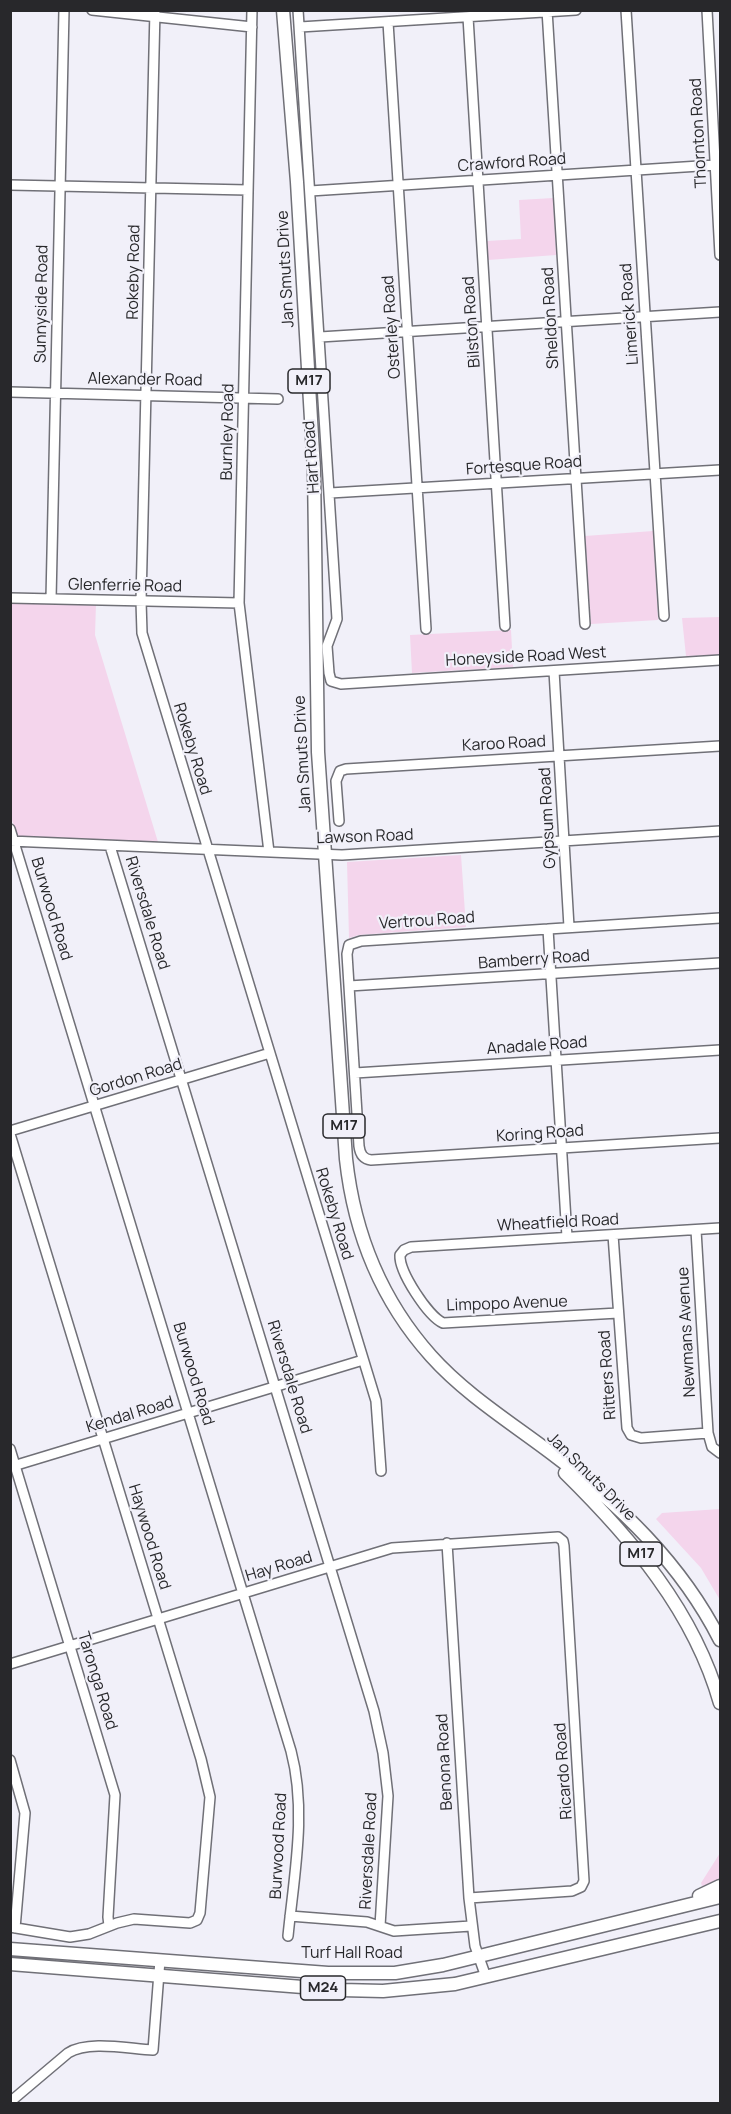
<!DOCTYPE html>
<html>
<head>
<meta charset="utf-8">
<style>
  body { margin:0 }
  #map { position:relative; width:731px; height:2114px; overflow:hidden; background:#f1f0f9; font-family:Manrope,sans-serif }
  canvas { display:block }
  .frame { position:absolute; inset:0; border:12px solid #28282b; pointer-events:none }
</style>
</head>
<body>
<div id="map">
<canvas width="731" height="2114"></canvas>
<div class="frame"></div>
</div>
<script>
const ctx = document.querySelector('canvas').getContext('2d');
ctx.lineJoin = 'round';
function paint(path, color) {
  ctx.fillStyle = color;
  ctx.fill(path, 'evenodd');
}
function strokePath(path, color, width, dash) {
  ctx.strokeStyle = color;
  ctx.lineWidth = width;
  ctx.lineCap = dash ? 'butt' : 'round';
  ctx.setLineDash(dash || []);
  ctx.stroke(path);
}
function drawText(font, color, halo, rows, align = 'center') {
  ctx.font = font + ' Manrope,sans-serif';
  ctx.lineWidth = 4.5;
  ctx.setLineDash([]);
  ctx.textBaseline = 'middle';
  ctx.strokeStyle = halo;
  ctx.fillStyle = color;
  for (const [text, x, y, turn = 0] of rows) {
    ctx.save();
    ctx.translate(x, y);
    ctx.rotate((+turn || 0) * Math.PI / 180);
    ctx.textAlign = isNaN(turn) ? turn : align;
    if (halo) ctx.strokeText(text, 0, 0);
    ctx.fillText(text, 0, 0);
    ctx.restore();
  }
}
const green = new Path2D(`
  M553,198L556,255L488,260L487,241L521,239L519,200Z
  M653,531L658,620L591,624L585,536Z
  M10,602L96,604L95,635L158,842L19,836L17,834L10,815Z
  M720,617V655L686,656L682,618Z
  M511,630L513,667L412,673L410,635Z
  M461,855L466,927L359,935L349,938L347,862Z
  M720,1509V1600L701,1568L656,1519L662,1513Z
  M720,1853L719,1881L702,1886L701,1883Z`);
const minor = new Path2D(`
  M92,10L252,27
  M155,10L141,601L142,633L376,1401L381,1471
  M252,10L239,603L269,852
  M298,10L337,619L327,646L329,673L331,681L341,684L720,660
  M547,10L585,624
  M626,10L664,616
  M707,10L720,255
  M468,17L505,626
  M388,22L426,629
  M300,27L576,10
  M10,185L248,190
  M310,191L715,165
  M320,337L720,312
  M10,392L278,399
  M330,493L720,470
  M10,598L239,603
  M51,599L64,10
  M554,671L569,927
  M339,821L336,781L340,771L346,769L720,746
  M10,829L291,1751C307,1811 294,1875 288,1936
  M10,841L342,855L720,831
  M110,846L374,1711L383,1753L388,1796L380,1926
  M720,918L361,941L349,945L347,954L359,1146C360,1154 363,1159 371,1160L720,1138
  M548,929L567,1237
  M349,986L720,963
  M355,1073L720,1050
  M10,1131L270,1053
  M10,1134L201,1759L210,1797L200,1913L197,1920L190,1923L134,1919L117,1923L89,1934L70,1937L10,1927
  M696,1230L708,1433L712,1447L720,1453
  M613,1235L627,1428L631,1435L641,1438L708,1433
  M618,1313L443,1323C428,1316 399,1272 400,1255L404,1250L411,1247L720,1228
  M10,1449L115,1795L108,1917L109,1926
  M10,1467L363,1360
  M447,1543L469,1898L475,1946L486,1977
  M10,1664L392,1548L558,1537L563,1541L564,1546L584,1881L581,1887L572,1891L469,1898
  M10,1760L25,1813L15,1928
  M290,1916L367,1922L394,1931L471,1926
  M10,2102L68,2053C89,2040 129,2049 153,2050L160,1960`);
const major = new Path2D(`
  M283,10L297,182L314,470L318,752L346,1159C354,1232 381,1300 431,1356C465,1394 510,1422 551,1453C619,1504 681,1563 720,1640
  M565,1473C631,1538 694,1611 720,1703
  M699,1896L720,1886
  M10,1949L328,1973H395L443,1965L720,1897
  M10,1964L341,1990L383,1991L455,1984L720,1921`);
const shields = [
  [309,381,42],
  [344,1126,42],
  [641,1554,42],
  [323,1988,45]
];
const shieldNames = [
  ["M17",309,381],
  ["M17",344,1126],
  ["M17",641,1554],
  ["M24",323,1988]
];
const streetNames = [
  ["Thornton Road",699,133,-93],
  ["Crawford Road",512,163,-4],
  ["Jan Smuts Drive",286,269,-93],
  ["Rokeby Road",134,272,-89],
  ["Sunnyside Road",42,304,-89],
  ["Limerick Road",630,314,-94],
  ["Sheldon Road",551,318,-93],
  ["Bilston Road",472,322,-94],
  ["Osterley Road",392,327,-94],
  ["Alexander Road",145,380,1],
  ["Burnley Road",228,432,-89],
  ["Hart Road",312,457,-94],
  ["Fortesque Road",524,466,-4],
  ["Glenferrie Road",125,586,1],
  ["Honeyside Road West",526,657,-3],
  ["Karoo Road",504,744,-3],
  ["Rokeby Road",192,749,73],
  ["Jan Smuts Drive",303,754,-93],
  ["Gypsum Road",548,818,-93],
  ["Lawson Road",365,837,-2],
  ["Burwood Road",51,909,73],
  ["Riversdale Road",147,913,73],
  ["Vertrou Road",427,921,-4],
  ["Bamberry Road",534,960,-4],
  ["Anadale Road",537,1046,-4],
  ["Gordon Road",136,1078,-17],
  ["Koring Road",540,1134,-4],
  ["Rokeby Road",334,1214,73],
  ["Wheatfield Road",558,1223,-3],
  ["Limpopo Avenue",507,1304,-2],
  ["Newmans Avenue",687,1332,-93],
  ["Burwood Road",193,1374,73],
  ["Ritters Road",608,1375,-94],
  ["Riversdale Road",289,1377,73],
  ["Kendal Road",130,1415,-17],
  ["Jan Smuts Drive",591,1477,45],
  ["Haywood Road",149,1537,73],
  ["Hay Road",279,1567,-17],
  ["Taronga Road",97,1681,73],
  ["Benona Road",445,1762,-93],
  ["Ricardo Road",564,1771,-94],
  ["Burwood Road",279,1846,-87],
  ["Riversdale Road",369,1851,-87],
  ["Turf Hall Road",352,1954]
];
paint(green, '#f4d5ec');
strokePath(minor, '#707077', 12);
strokePath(major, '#707077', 15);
strokePath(minor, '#fff', 9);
strokePath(major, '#fff', 12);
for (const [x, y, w] of shields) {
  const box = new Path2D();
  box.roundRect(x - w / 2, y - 12, w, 24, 4.5);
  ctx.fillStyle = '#f1f0f9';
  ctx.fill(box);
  strokePath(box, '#28282b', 1.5);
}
drawText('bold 15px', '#28282b', null, shieldNames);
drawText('16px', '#28282b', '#f1f0f9', streetNames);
</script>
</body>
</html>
